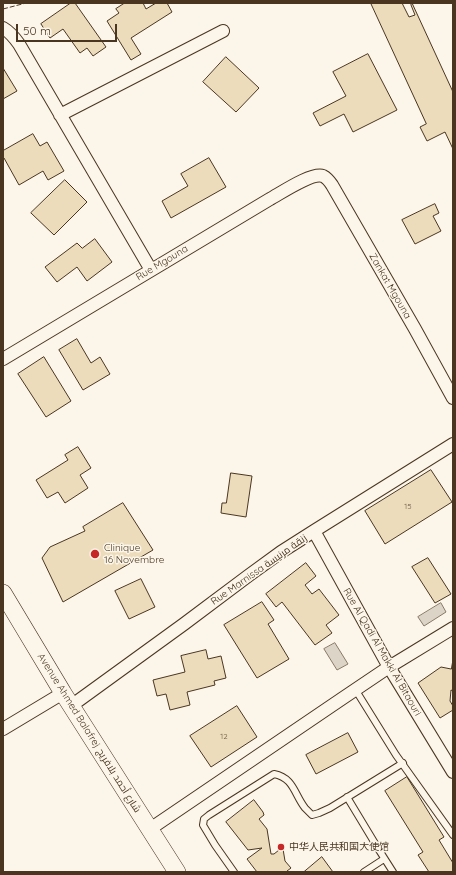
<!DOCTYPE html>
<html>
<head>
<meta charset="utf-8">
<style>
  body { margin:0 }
  #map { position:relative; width:456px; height:875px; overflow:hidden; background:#fbf6e9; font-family:Quicksand,sans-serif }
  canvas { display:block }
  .frame { position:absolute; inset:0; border:4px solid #4a3520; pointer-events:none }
  .scale { position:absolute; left:16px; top:24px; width:101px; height:18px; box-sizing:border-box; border:2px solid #4a3520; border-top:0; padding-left:5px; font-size:12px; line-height:14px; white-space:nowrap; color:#4a3520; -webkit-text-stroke:3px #fbf6e9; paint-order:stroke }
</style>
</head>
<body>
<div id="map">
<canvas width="456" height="875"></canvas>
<div class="frame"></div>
<div class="scale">50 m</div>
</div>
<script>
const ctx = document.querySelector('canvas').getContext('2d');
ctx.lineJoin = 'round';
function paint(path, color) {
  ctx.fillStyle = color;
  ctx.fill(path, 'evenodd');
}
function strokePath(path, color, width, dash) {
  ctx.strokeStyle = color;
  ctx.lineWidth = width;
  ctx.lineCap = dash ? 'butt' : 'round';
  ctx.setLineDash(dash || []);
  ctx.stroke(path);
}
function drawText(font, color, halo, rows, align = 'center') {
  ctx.font = font + ' Quicksand,Cairo,"Noto Sans SC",sans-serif';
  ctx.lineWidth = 3;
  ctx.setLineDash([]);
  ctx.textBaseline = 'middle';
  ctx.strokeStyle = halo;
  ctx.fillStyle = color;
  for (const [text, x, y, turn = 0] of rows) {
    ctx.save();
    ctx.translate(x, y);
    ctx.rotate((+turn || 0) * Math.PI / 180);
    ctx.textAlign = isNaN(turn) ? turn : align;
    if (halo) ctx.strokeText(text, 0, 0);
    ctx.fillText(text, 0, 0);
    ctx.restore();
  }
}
const water = new Path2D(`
  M441,603L446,612L424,626L418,617Z
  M335,643L348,664L337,670L324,649Z`);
const building = new Path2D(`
  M71,3H75L106,47L93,56L87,48L80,53L63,29L50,38L41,24Z
  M125,3H143L146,9L156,3H167L172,12L131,38L141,54L131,60L107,21L119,13L116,9Z
  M371,3H402L409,17L415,15L411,5V3H412L453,92V149L445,132L427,141L420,127L426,124Z
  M368,54L397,110L353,132L344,114L320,126L313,113L346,96L333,72Z
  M226,57L259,88L236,112L203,82Z
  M3,68L17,91L3,99Z
  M33,134L40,146L47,142L64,171L48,180L43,171L19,185L4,158L3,159V151Z
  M209,158L226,187L171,218L162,201L188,186L181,174Z
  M65,180L87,202L54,235L31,213Z
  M435,204L439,213L433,216L441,231L415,244L402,220Z
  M95,239L112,262L87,281L77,267L57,282L45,267L77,243L82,248Z
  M77,339L91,363L100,357L110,374L83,390L59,350Z
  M44,357L71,401L46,417L18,374Z
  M78,447L91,468L80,475L88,488L65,503L58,492L47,498L36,480L68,460L65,455Z
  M431,470L452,502L385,544L365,511Z
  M231,473L252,476L246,517L221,513L222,503H226Z
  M123,503L153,550L63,602L42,558L50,547L85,531L83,527Z
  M428,558L451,594L435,603L412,567Z
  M306,563L316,576L305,585L312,594L319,589L339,615L326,625L332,633L315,645L282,602L276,607L266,594Z
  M141,579L155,607L129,619L115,591Z
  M262,602L274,620L268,624L289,659L257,678L224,625Z
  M206,650L208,659L221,656L226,678L214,681L215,685L187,692L190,705L170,710L166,694L157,696L153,680L185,672L181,656Z
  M453,660V691L451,690L450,701L453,706V710L440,718L418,683L441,667L451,669Z
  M237,706L257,737L211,767L190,736Z
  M348,733L358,752L316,774L306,755Z
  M407,777L444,837L439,840L453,863V872H429L418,855L423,852L385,791Z
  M254,800L263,812L264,815L259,819L267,829L271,854H274L279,850L283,849L285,861L291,868L287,871L288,872H257L247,859L262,848L248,850L226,822Z
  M322,857L333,872H304Z`);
const service = new Path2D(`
  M355,689L396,755L453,835
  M347,797L379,850L393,872
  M234,872L215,845L203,825L204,819L209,815L274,774C294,778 294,794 305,808C307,810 310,813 312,815L319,813L330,808L403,763
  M364,872L384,859`);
const minor = new Path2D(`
  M3,28C10,32 14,37 19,44L151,270
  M60,115L223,31
  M3,359L270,199C281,193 312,172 323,176C327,178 330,182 332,185L415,329L453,398
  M314,531L389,667L453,772
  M71,706L184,624L248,576L281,552L314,531L453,444
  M3,729L63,693
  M150,829L343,698L389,667L453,628`);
const secondary = new Path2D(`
  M3,593L63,693L177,872`);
const fence = new Path2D(`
  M3,9L26,3`);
const markers = [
  [95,554,5,"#c62828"],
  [281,847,4,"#c62828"]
];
const numberNames = [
  ["15",408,507],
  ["12",224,737]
];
const streetNames = [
  ["Rue Mgouna",162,263,-31],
  ["Zankat Mgouna",390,286,60],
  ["Rue Marnissa زنقة مرنيسة",259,570,-35],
  ["Rue Al Qadi Al Makki Al Bitaouri",382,652,60],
  ["Avenue Ahmed Balafrej شارع أحمد بلافريج",89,733,58]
];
const poiNames = [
  ["Clinique",104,548],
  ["16 Novembre",104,560],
  ["中华人民共和国大使馆",289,847]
];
paint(water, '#dcd4c6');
strokePath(water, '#887966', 1);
paint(building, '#ecdcbc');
strokePath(building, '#4a3520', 1);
strokePath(service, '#4a3520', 8);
strokePath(minor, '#4a3520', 14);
strokePath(secondary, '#4a3520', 18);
strokePath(service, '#fbf6e9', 6);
strokePath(minor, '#fbf6e9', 12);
strokePath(secondary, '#fbf6e9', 17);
strokePath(fence, '#4a3520', 1, [5, 2]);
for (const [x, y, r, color] of markers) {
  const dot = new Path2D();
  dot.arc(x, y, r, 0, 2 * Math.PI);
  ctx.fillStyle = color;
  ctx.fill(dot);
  strokePath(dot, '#fbf6e9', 1.5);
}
drawText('8px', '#725f47', null, numberNames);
drawText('10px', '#4a3520', '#fbf6e9', streetNames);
drawText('10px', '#4a3520', '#fbf6e9', poiNames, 'left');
</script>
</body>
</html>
